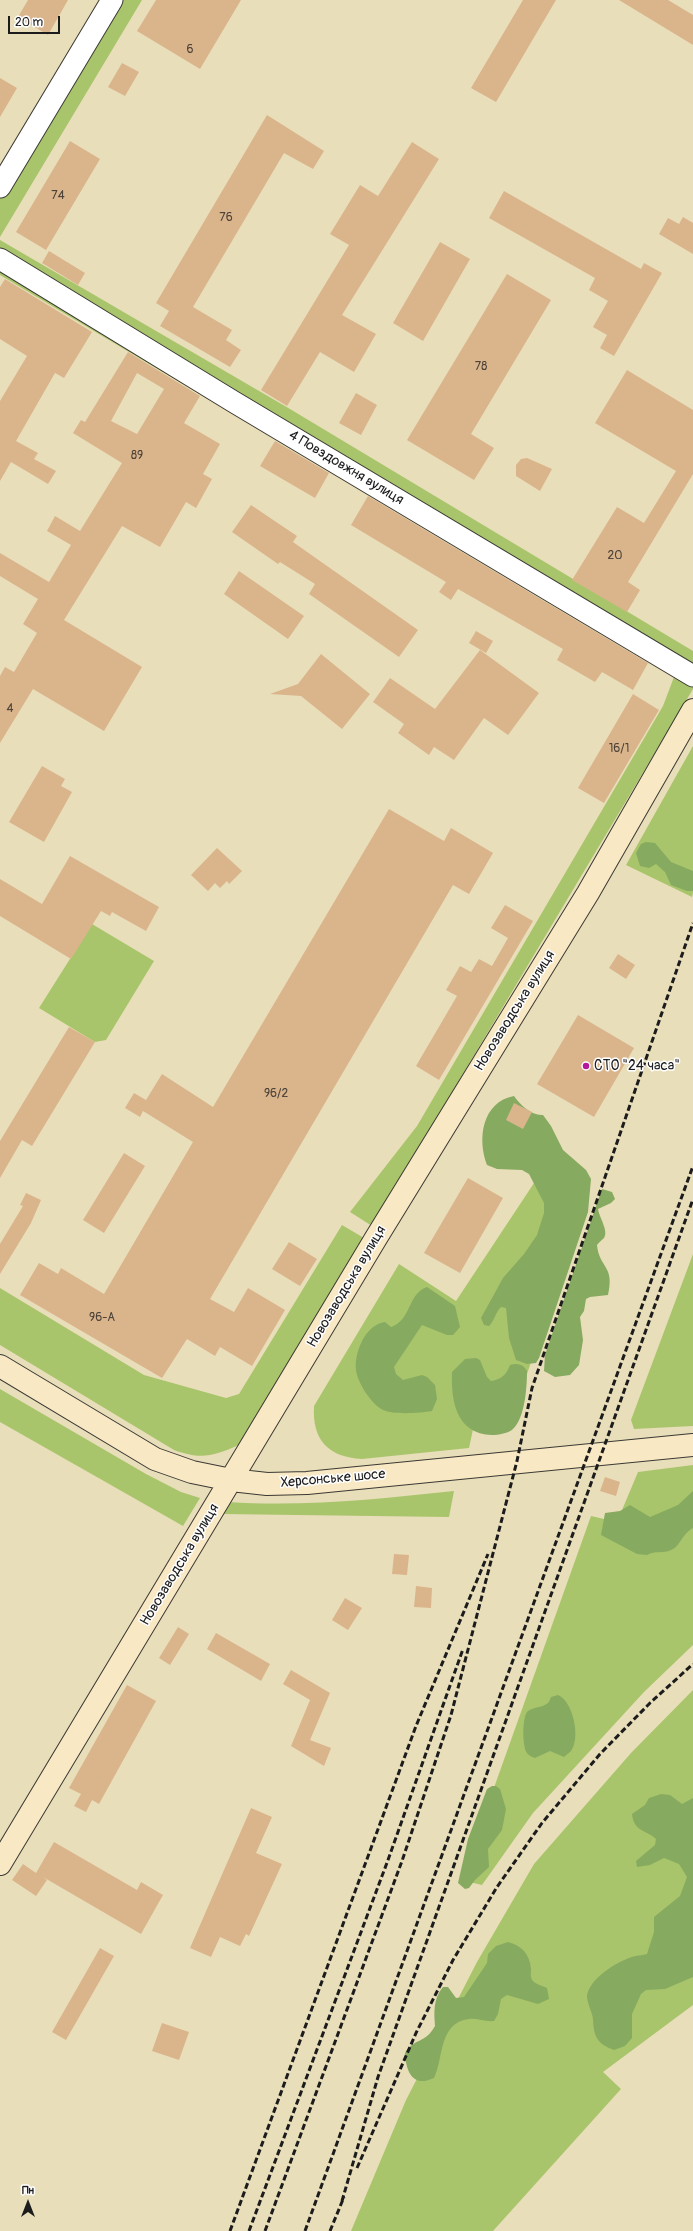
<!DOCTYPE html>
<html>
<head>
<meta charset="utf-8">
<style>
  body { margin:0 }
  #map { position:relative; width:693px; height:2231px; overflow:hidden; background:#e9deba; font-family:Pangolin,sans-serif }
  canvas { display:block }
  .north { position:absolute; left:8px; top:2183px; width:40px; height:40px; -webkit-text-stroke:3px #fff; paint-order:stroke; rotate:0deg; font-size:11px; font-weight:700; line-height:16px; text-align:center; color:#1c1c1c }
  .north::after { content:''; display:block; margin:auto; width:14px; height:18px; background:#1c1c1c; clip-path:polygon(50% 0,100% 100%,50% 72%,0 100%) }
  .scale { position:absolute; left:8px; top:16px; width:52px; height:18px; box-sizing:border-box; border:2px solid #1c1c1c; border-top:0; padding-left:5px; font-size:12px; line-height:14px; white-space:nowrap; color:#1c1c1c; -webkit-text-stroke:3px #fff; paint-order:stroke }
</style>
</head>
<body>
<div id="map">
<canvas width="693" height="2231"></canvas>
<div class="north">Пн</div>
<div class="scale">20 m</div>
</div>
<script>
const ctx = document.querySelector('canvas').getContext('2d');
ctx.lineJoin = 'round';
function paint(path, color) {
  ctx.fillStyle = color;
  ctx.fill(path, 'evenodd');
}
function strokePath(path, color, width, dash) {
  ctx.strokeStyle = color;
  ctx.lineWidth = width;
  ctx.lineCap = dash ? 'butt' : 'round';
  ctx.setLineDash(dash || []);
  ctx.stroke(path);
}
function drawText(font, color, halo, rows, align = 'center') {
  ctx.font = font + ' Pangolin,sans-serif';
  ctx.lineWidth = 3;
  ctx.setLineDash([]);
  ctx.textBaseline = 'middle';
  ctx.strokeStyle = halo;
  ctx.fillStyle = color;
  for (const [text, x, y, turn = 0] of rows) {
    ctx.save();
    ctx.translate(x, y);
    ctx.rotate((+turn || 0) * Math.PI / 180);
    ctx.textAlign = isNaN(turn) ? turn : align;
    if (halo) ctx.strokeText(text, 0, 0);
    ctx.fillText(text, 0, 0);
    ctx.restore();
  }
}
const green = new Path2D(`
  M119,0H142L0,237V197Z
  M0,240L290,409L693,651V670L0,254Z
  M0,267L692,684L693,689L372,1226L350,1212L417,1126L663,706L674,677L0,275Z
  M693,746V893L692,897L626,865Z
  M92,924L154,961L106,1040L95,1042L39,1008Z
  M536,1180L588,1197L517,1403L478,1406L469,1448L362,1459C328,1457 312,1440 314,1406L399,1264L456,1301Z
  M342,1225L364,1238L239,1445C214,1456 201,1460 174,1450L0,1345V1288L144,1375L226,1398L239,1394Z
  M693,1254V1426L634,1429L631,1420Z
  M0,1389L146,1474L181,1492L200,1498L183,1526L0,1422Z
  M693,1465V1645L644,1692L533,1813L482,1885L461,1880L591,1516L617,1522L638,1472Z
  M454,1491L449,1517L221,1514L228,1502C304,1507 379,1499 454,1491Z
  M693,1690V2005L603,2072L621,2089L493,2231H351L406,2100L477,1962L534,1864L631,1753Z`);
const forest = new Path2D(`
  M646,842L655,843L671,862L693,871V891H687L671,885L665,872L656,864L649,868L640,866L636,853L641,844Z
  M514,1096C520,1105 532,1116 543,1115L551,1126L563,1150L586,1170L591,1179L588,1212L539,1358L536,1363L527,1364L516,1360L509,1338L506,1308L501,1307C495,1313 495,1320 489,1326L484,1325L481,1318L503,1278L524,1254L537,1235L544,1213V1203L529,1174L522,1170L497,1169L487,1165C477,1139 482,1102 514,1096Z
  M602,1189L612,1192L615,1199L611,1203L598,1209C599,1217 609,1231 604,1238C602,1240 599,1242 597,1245C599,1268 615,1265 608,1295L590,1297L586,1299L584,1311L580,1317L583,1340L579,1365L570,1375L555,1377L544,1371L545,1355Z
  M427,1287L455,1306L460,1327L453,1335H447L422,1325L394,1367L396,1374L403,1380L422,1375L427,1377L435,1385L437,1399L432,1411C420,1413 394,1415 383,1410C372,1405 357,1382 356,1370C354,1352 366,1324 385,1322L391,1327C412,1320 407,1294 427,1287Z
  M476,1358L480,1360L487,1377L491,1381C502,1379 506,1375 510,1365C517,1363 523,1364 527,1371C527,1387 525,1418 513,1429C509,1433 498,1435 492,1435C456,1434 451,1401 452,1372L465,1359Z
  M693,1491V1528C681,1535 680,1547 671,1550C663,1554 655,1550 647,1555L637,1554L601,1535L605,1513L620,1511L630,1505L650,1517L678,1505Z
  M558,1695C573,1701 581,1738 571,1751C569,1753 566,1755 564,1757L550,1751L535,1758C532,1757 528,1755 527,1753C522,1747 522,1715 528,1711C537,1705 548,1709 551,1697Z
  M492,1786H496L500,1789L506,1809L502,1830L488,1849L489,1867L475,1880L469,1888L465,1889L458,1883L468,1839L487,1789Z
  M661,1794L670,1795L682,1804L693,1798V1977L665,1989L646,1990L641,1994L632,2014V2038L625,2046L614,2050C598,2044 594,2038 593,2020C593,2013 587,2004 587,1996C589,1979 616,1962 632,1957C637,1955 641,1956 647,1954L654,1932V1917L680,1896L687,1877L679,1864L664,1858L650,1865L637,1867L636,1861L655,1845L656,1839C645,1829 634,1832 632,1814L645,1805L649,1798Z
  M508,1942C521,1945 530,1954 531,1969C531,1973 530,1978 533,1981C535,1984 543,1986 547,1988L549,1999L538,2004L507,1995L501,1999L498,2014L494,2021C485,2022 477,2018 469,2019C438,2023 444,2058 434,2078C413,2088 406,2072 405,2053C414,2038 425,2044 435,2026C434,2012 433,1999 443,1987H448L456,1998L464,1997L487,1963L488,1954L496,1946Z`);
const building = new Path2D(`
  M28,0H68L48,35L18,17Z
  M156,0H241L200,69L137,31Z
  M523,0H556L496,102L471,88Z
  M619,0H668L693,15V45Z
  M122,63L139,72L125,96L108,87Z
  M0,78L17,88L0,117Z
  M267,115L324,151L313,169L284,153L193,307L232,330L226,340L241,350L230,367L160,326L169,311L156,303Z
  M70,141L100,159L46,250L16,232Z
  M412,142L439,159L342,315L376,334L354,372L320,352L287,406L261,390L349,245L330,234L360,185L378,196Z
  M504,191L641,269L644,263L662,273L614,356L600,348L607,335L593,327L608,301L589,290L595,278L489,218Z
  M683,217L693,223V254L659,234L668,218L679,224Z
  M440,242L470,259L423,341L393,323Z
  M49,251L85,273L78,285L42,263Z
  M507,274L551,300L471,434L494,448L474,480L407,440Z
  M5,279L92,332L64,378L55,373L16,441L38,453L34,459L56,471L48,484L11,462L0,481V401L27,356L0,339V287Z
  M128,352L200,396L184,423L220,444L203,474L212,479L196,508L186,502L160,547L122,526L64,620L142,667L104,731L33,689L0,743V676L5,667L14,672L37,633L23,624L38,599L0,576V553L49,582L71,545L47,531L55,516L80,531L122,463L73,433L81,420L85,422ZM137,373L164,389L137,434L111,421Z
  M627,370L693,410V474L628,582L640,590L627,612L572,580L617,507L644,523L676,471L595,423Z
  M356,393L377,405L361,435L339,423Z
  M275,441L329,473L315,498L260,466Z
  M527,458L552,469L540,491L516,476V465L521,459Z
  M368,496L648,663L633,690L602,672L595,682L557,660L563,649L458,589L451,600L439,592L446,582L351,525Z
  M251,505L297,536L293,542L418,630L399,657L309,594L315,584L280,562L278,564L232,532Z
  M239,571L304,616L288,639L224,594Z
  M476,631L493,641L486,653L469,643Z
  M480,650L539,693L508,735L484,718L454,760L434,747L429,755L398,733L404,724L373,702L390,678L435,709Z
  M321,654L370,694L342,729L301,696L270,694L298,684Z
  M633,694L659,710L604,803L578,788Z
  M42,766L65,779L61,786L72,792L44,842L9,822Z
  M389,809L444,841L451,828L493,853L469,894L453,885L210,1299L234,1312L248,1288L285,1310L252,1366L220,1347L215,1356L187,1339L162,1378L20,1295L39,1263L58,1274L61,1268L104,1294L193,1142L143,1111L140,1117L125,1108L134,1093L146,1100L162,1074L213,1107Z
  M217,848L242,871L229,884L227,881L220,888L215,883L208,891L191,875Z
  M70,856L159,907L146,931L112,912L110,916L101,911L71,959L0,916V879L42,904Z
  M505,905L533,921L439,1080L416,1066L457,996L446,990L460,966L471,972L479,959L492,966L508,938L491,928Z
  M618,954L635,965L626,979L609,968Z
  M578,1015L634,1048L594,1117L537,1084Z
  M69,1027L95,1042L32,1146L22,1140L0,1178V1141Z
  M514,1103L532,1112L523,1129L506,1120Z
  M124,1153L145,1166L104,1233L83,1220Z
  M468,1178L503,1198L460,1273L424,1253Z
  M26,1193L41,1200L31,1223L0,1274V1244L23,1206L20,1205Z
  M289,1242L317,1259L300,1286L272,1269Z
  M605,1477L620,1482L616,1496L600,1491Z
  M394,1554L409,1555L407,1575L392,1574Z
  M416,1586L432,1588L431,1608L414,1607Z
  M345,1598L362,1608L348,1630L332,1620Z
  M178,1627L189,1634L170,1665L159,1658Z
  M216,1633L270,1664L261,1681L207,1649Z
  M291,1670L330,1693L310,1740L331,1748L324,1766L291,1746L310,1700L283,1684Z
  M127,1685L156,1701L99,1804L92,1800L86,1812L74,1806L81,1794L69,1788Z
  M251,1808L272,1817L256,1853L282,1864L249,1936L246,1934L240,1946L220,1937L211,1957L190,1948Z
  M54,1842L137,1890L141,1882L163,1895L141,1934L43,1877L47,1880L36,1896L12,1880L23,1864L36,1873Z
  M100,1948L114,1956L66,2040L52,2032Z
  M162,2023L189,2032L179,2060L152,2051Z`);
const street = new Path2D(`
  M0,187L112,0
  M0,259L234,402L693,676`);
const secondary = new Path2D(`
  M0,1366L155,1459L192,1472L231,1480L267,1484L307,1483L693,1445
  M0,1864L376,1238L588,893L693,710`);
const rail = new Path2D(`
  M357,2168L416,2033L453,1960L497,1887L542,1823L600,1754L650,1703L693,1664
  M342,2201L378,2077L693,1199
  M230,2231L416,1726L488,1554
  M249,2231L388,1860L463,1649
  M265,2231L402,1861L451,1715L517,1461L532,1388L693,923
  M305,2231L693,1166
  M330,2231L344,2197`);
const markers = [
  [586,1066,4,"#b5179e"]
];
const numberNames = [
  ["6",190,50],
  ["74",58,196],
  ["76",226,218],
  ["78",481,367],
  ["89",137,456],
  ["20",615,556],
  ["4",10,709],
  ["16/1",619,749],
  ["96/2",276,1094],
  ["96-А",102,1318]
];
const streetNames = [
  ["4 Повздовжня вулиця",346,468,31],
  ["Новозаводська вулиця",515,1011,-58],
  ["Новозаводська вулиця",347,1287,-59],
  ["Херсонське шосе",333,1479,-5],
  ["Новозаводська вулиця",180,1565,-59]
];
const poiNames = [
  ["СТО \"24 часа\"",594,1066]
];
paint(green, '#a9c56b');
paint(forest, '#86aa5f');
paint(building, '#dab58c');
strokePath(street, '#3b3934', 23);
strokePath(secondary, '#3b3934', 24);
strokePath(street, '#fff', 21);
strokePath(secondary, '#f8e8c3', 22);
strokePath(rail, '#1c1c1c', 3, [6, 3]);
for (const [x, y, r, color] of markers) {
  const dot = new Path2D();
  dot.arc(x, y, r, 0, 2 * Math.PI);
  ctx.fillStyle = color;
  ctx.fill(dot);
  strokePath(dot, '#fff', 1.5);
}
drawText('12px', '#4c4238', null, numberNames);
drawText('14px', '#1c1c1c', '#fff', streetNames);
drawText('14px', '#1c1c1c', '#fff', poiNames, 'left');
</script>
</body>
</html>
